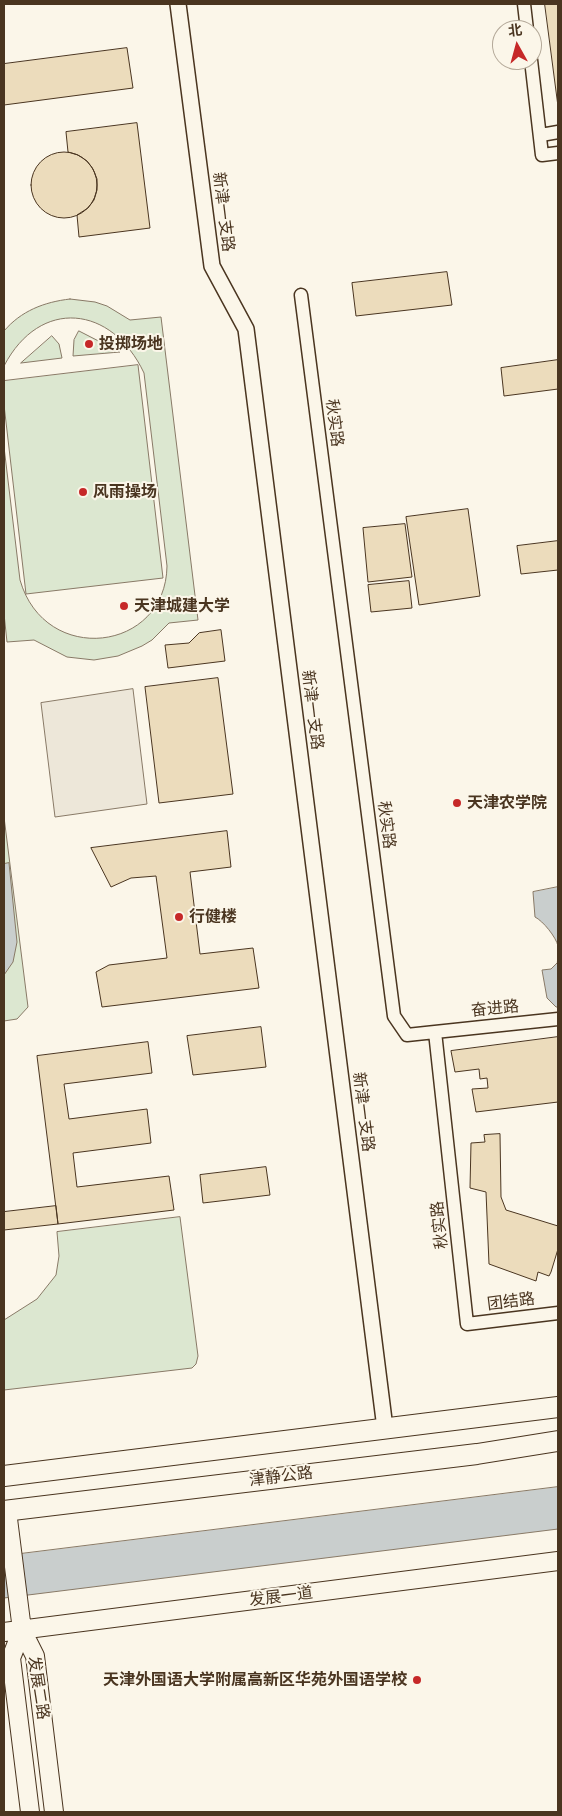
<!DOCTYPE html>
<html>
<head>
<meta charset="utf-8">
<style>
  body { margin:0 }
  #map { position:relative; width:562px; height:1816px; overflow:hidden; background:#fbf6e9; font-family:Karla,"Noto Sans SC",sans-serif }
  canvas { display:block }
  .frame { position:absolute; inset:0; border:5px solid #4a3520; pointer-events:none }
  .north { position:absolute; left:492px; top:20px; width:50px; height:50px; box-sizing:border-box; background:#fbf6e9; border:1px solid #b4a999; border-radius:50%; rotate:353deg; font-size:14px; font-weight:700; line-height:20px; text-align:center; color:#4a3520 }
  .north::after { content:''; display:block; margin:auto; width:18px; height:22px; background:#c62828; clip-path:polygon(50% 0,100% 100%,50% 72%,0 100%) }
</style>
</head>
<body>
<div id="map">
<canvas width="562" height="1816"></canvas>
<div class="frame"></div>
<div class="north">北</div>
</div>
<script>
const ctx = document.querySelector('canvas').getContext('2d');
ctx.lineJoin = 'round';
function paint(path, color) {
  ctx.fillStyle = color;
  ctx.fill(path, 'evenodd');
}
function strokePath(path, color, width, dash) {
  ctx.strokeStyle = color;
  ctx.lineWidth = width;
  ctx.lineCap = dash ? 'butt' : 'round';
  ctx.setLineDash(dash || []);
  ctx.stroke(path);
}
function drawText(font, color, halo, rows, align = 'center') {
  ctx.font = font + ' Karla,"Noto Sans SC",sans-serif';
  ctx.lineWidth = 4;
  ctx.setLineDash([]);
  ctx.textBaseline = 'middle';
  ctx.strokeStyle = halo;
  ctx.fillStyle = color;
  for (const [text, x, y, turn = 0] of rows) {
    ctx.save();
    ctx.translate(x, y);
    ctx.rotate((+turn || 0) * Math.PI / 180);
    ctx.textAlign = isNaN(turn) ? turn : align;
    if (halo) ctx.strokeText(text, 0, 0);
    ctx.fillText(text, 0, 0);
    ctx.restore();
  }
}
const green = new Path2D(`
  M70,299L95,302L107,306L130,320L161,317L198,620L169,623L152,640L142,646L118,656L94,660L67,657L34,640L7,642L4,614V447L20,580C45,667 166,652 167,566L144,373C112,305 40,297 4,366V331C21,311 44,302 70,299Z
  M79,331L120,352L73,356L74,340Z
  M52,336L59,344L62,358L21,363Z
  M138,365L163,578L26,594L4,405V381Z
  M4,817L28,1007L17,1019L4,1021Z
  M180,1217L198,1356L196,1364L192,1368L4,1390V1320L37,1299L56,1275L59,1256L57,1232Z`);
const parking = new Path2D(`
  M133,689L147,804L55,817L41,703Z`);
const water = new Path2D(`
  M9,863L17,942L13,962L4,975V864Z
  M558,887V946C556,937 543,921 535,917L533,892Z
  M558,957V1007H556L547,998L542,970L551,969L557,963Z
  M558,1487V1529L4,1598V1556Z`);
const building = new Path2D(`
  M545,4H558V106Z
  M127,48L133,88L4,105V64Z
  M137,123L150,228L79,237L77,215L88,208L94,200L97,190V179L93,169L87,161L78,155L68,152L66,132Z
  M31 185a33 33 0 1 1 66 0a33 33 0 1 1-66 0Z
  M447,272L452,305L356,316L352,283Z
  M558,360V389L504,396L501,368Z
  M468,509L480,596L419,605L406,517Z
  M405,524L412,577L368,582L363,528Z
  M558,541V570L521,574L517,546Z
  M409,581L412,608L371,612L368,585Z
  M221,630L225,661L168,668L165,645L189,643L199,633Z
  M218,678L233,794L159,803L145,687Z
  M227,831L231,867L190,872L200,954L253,948L259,988L102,1007L96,972L109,965L167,958L156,876L131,878L111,887L91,848Z
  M261,1027L266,1067L193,1075L187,1036Z
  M558,1037V1102L476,1112L472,1089L488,1088L487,1078L480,1079L479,1069L455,1072L451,1051Z
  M148,1042L152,1073L64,1084L69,1119L147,1109L151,1143L73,1153L77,1187L169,1176L174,1210L58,1224L37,1056Z
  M500,1134L501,1197L506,1210L558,1226V1249L551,1272L549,1276L538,1272L536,1281L489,1264L486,1192L470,1188L471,1143L485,1142L484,1135Z
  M266,1167L270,1195L203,1203L200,1175Z
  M56,1206L58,1224L4,1230V1212Z`);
const minor = new Path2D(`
  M524,4L527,30
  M531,60L542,155L558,153
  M541,135L558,132
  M301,295L394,1016L407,1035L435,1032L467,1324L558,1313
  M435,1032L558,1019`);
const tertiary = new Path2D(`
  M178,4L212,266L246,329L385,1428`);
const secondary = new Path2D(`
  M7,1511L22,1630L35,1656L54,1812
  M22,1630L11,1658L30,1812
  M4,1632L558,1561`);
const trunk = new Path2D(`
  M4,1476L558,1407
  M4,1511L477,1454L558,1441`);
const markers = [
  [89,344,5,"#c62828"],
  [83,492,5,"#c62828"],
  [124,606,5,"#c62828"],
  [457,803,5,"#c62828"],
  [179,917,5,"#c62828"],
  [417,1680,5,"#c62828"]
];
const streetNames = [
  ["新津一支路",223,212,83],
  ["秋实路",334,423,83],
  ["新津一支路",312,710,83],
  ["秋实路",386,825,83],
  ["奋进路",495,1009,-6],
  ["新津一支路",363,1112,83],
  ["秋实路",440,1225,-96],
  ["团结路",511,1302,-7],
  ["津静公路",281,1477,-7],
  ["发展一道",281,1597,-7],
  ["发展二路",38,1688,81]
];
const poiNames = [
  ["投掷场地",99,344],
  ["风雨操场",93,492],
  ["天津城建大学",134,606],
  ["天津农学院",467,803],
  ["行健楼",189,917],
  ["天津外国语大学附属高新区华苑外国语学校",407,1680,"right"]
];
paint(green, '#dce7d0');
strokePath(green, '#887966', 1);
paint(parking, '#ede7d9');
strokePath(parking, '#887966', 1);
paint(water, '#c9cecd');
strokePath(water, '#887966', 1);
paint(building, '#ecdcbc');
strokePath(building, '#4a3520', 1);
strokePath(minor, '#4a3520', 15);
strokePath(tertiary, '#4a3520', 18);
strokePath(secondary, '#4a3520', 20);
strokePath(trunk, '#4a3520', 22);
strokePath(minor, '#fbf6e9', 12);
strokePath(tertiary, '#fbf6e9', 15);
strokePath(secondary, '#fbf6e9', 18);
strokePath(trunk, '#fbf6e9', 20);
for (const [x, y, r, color] of markers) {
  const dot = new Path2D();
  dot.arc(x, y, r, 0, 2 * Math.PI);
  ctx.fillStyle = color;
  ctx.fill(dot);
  strokePath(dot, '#fbf6e9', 2);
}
drawText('16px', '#4a3520', '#fbf6e9', streetNames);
drawText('bold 16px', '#4a3520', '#fbf6e9', poiNames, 'left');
</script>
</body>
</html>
